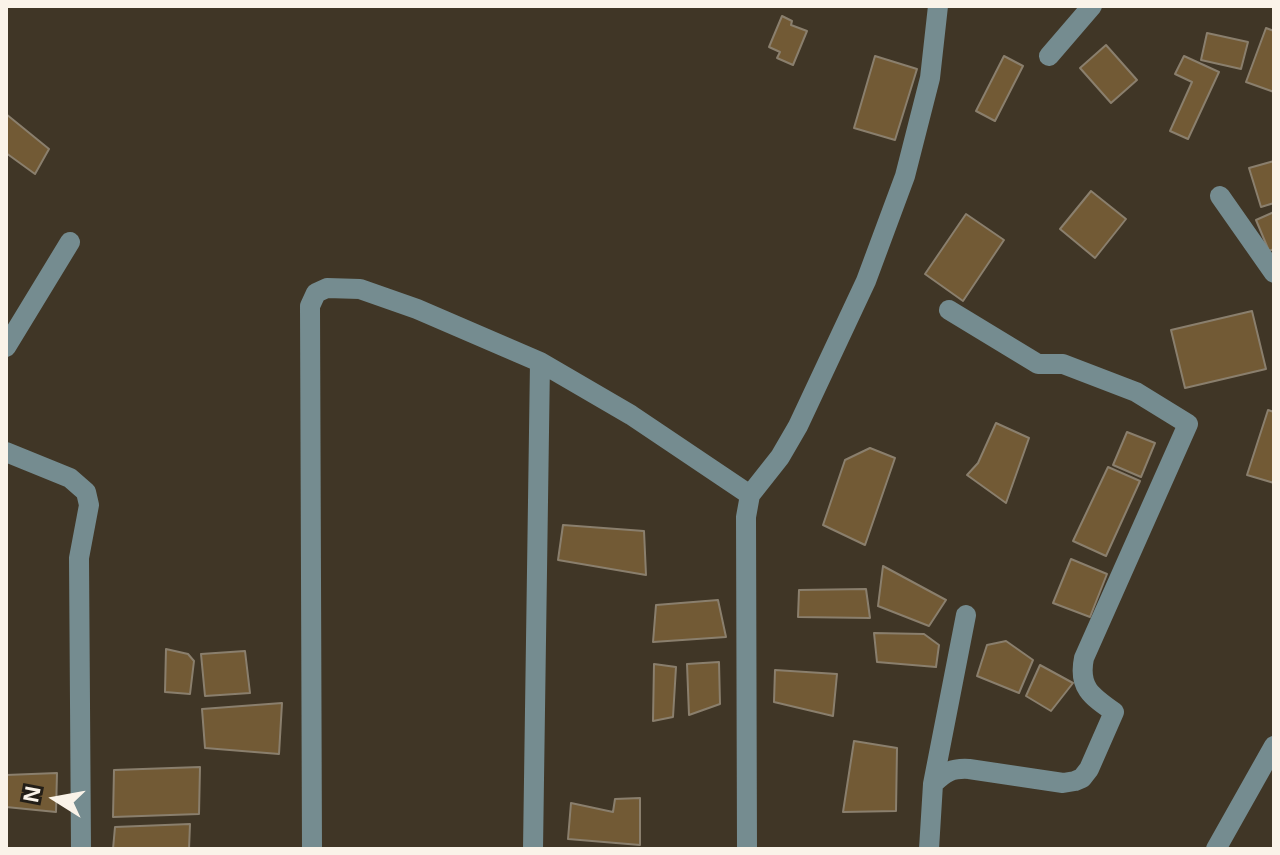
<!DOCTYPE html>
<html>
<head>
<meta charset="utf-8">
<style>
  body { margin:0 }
  #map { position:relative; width:1280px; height:855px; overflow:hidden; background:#403626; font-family:Arial,sans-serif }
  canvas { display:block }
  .frame { position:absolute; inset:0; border:8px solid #faf3e9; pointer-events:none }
  .north { position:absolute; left:16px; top:759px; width:80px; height:80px; -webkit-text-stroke:6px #231e17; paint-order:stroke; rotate:281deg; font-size:22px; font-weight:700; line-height:32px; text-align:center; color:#faf3e9 }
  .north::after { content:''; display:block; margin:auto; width:28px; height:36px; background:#faf3e9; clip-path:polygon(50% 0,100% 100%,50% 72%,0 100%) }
</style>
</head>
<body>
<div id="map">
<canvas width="1280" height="855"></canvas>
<div class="frame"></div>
<div class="north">N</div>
</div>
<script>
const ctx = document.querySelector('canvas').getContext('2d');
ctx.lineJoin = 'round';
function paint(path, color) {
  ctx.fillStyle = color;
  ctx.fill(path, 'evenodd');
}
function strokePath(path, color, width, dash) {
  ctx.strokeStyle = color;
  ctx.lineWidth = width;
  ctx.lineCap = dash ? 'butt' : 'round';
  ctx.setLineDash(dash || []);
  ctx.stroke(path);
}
const building = new Path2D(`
  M782,16L792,21L791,25L807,31L793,65L777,58L780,52L769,47Z
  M1266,28L1274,31V92L1246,82Z
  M1207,33L1248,42L1241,69L1201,60Z
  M1106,45L1137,80L1111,103L1080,68Z
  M875,56L917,69L895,140L854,128Z
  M1004,56L1023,66L995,121L976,111Z
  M1184,56L1219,72L1188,139L1170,131L1192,82L1175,74Z
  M6,114L49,149L35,174L6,153Z
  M1274,161V203L1261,207L1249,168Z
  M1091,191L1126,219L1095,258L1060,229Z
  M1274,212V249L1269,251L1256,220Z
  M966,214L1004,240L963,301L925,274Z
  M1252,311L1266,369L1185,388L1171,330Z
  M1268,410L1274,412V483L1247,475Z
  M996,423L1029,438L1006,503L967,475L978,463Z
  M1127,432L1155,443L1141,477L1113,465Z
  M870,448L895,458L865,545L823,525L845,460Z
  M1108,467L1140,481L1106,556L1073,541Z
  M563,525L644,531L646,575L558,560Z
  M1071,559L1107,574L1090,617L1053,603Z
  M883,566L946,600L929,626L878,606Z
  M866,589L870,618L798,617L799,590Z
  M718,600L726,637L653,642L656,605Z
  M874,633L924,634L939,645L936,667L877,662Z
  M1006,641L1033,660L1019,693L977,676L987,645Z
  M166,649L188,654L194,661L190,694L165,692Z
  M245,651L250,693L205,696L201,654Z
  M719,662L720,704L689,715L687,664Z
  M654,664L676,667L673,717L653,721Z
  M1040,665L1073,683L1051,711L1026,696Z
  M775,670L837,674L833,716L774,702Z
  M282,703L279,754L205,748L202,709Z
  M854,741L897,748L896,811L843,812Z
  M200,767L199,814L113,817L114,770Z
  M57,773L56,812L6,807V775Z
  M640,798V845L568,839L571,803L613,812L615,799Z
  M190,824L189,849H113L115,827Z`);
const minor = new Path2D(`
  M1049,56L1092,6
  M1220,196L1274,273
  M6,347L70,242
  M6,452L70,478L86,492L89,505L79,558L81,849
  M933,784L966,615
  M312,849L310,306L316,293L327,288L360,289L417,309L540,362L631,415L750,495
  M533,849L540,362
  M747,849L746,517L750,495L780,457L798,426L866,281L905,176L930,78L938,6
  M929,849L933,784C945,772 952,768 969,769L1063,783L1075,781L1082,778L1089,769L1114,712C1091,696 1078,687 1084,658L1188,424L1136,392L1063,364H1038L949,310
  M1216,849L1274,746`);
paint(building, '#725a35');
strokePath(building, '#8a7f6d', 2);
strokePath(minor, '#758c90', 20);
</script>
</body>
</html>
